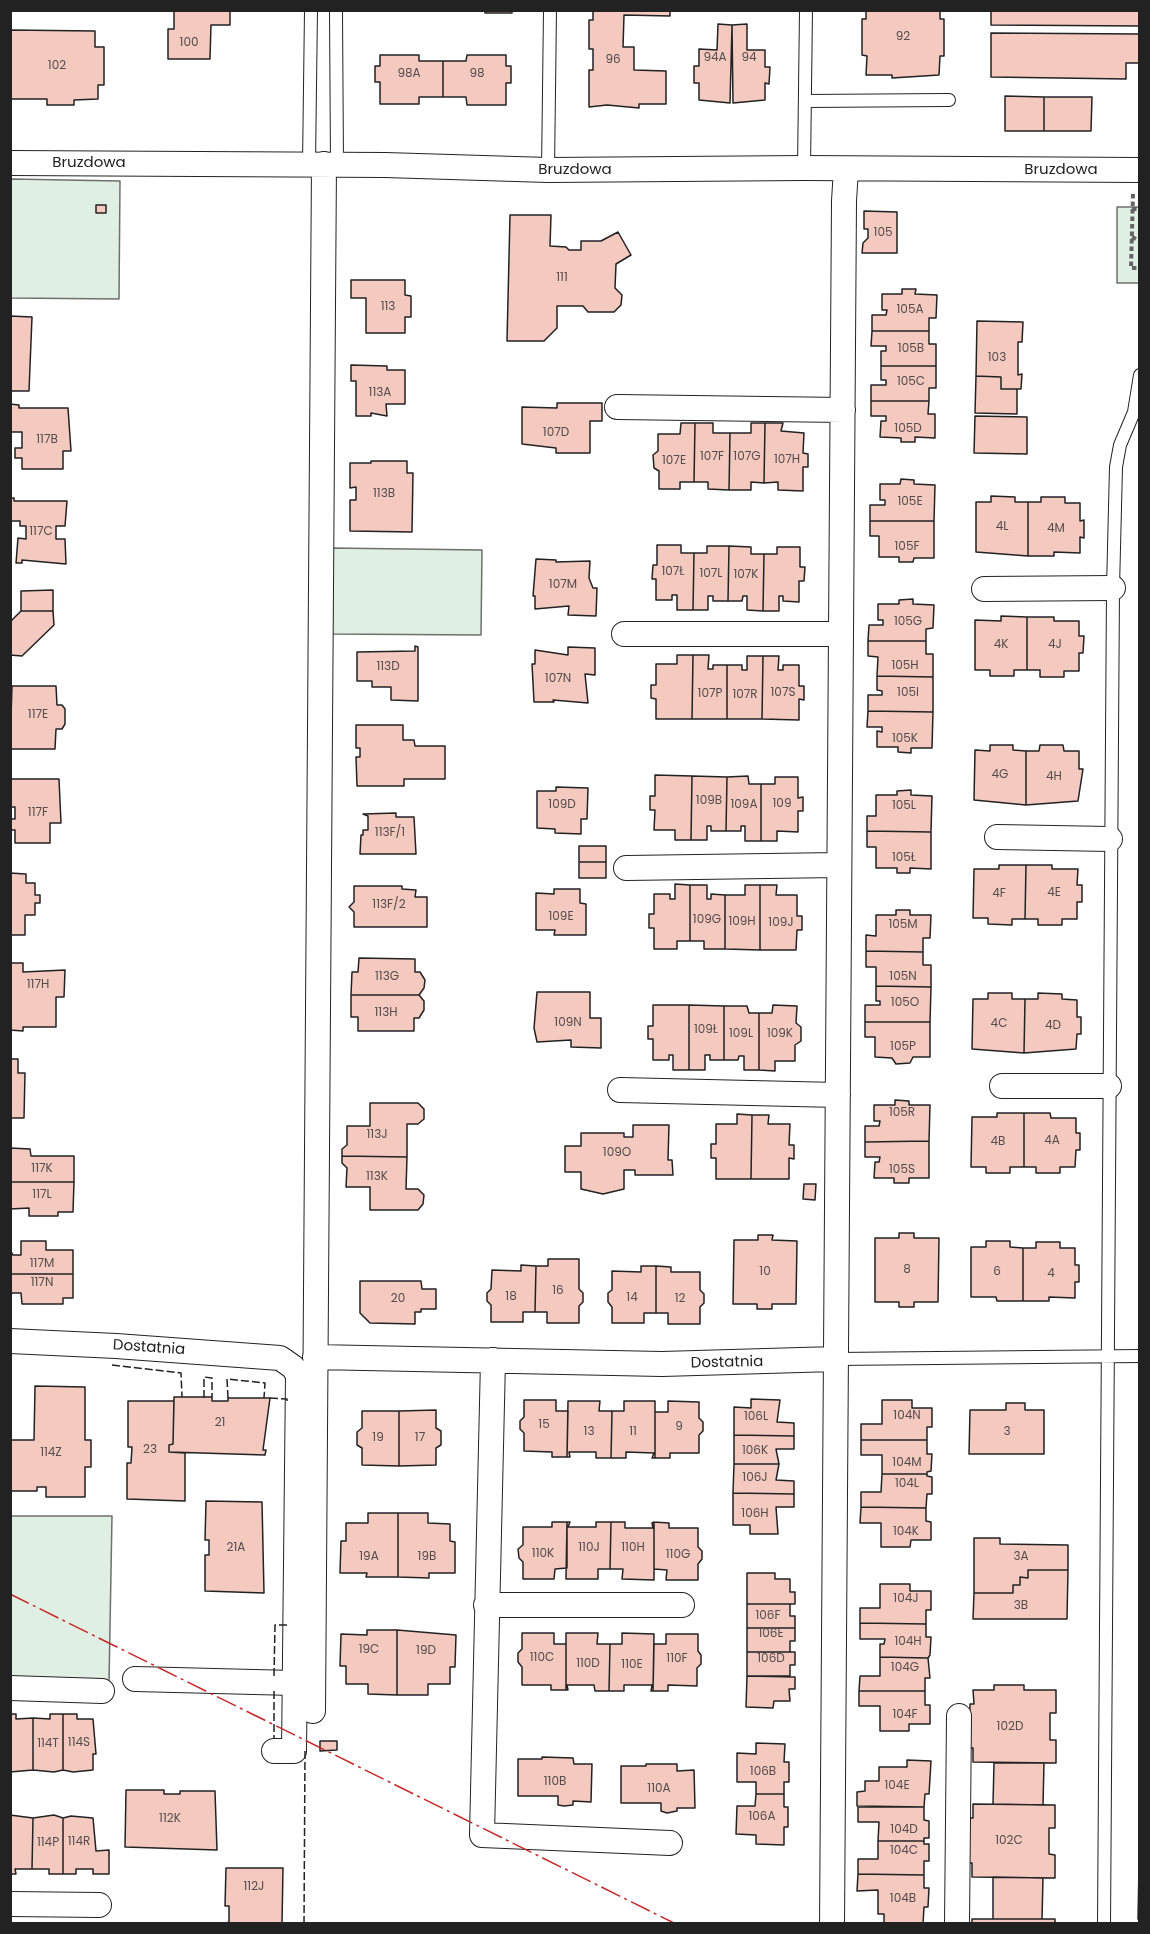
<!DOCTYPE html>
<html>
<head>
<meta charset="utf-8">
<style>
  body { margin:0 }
  #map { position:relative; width:1150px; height:1934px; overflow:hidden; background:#fff; font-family:Poppins,sans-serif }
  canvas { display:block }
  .frame { position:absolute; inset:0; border:12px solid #222; pointer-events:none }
</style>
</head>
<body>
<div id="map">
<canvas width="1150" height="1934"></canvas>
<div class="frame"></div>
</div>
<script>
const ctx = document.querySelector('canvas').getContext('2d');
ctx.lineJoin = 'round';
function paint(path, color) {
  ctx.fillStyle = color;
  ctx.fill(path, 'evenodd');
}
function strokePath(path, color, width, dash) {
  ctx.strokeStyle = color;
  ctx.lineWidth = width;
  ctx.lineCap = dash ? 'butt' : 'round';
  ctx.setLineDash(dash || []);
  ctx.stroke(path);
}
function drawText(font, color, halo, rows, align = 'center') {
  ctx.font = font + ' Poppins,sans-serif';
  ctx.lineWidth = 4.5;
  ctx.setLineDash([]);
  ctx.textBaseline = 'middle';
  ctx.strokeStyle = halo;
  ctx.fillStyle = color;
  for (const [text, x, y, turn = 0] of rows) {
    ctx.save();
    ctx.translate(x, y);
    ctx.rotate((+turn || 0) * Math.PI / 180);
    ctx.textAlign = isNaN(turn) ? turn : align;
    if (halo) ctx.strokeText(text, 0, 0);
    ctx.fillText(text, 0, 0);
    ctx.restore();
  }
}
const green = new Path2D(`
  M11,179L120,181L119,299L11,298Z
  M1117,207H1139V283H1117Z
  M331,548L482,550L481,635L330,634Z
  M11,1516H112L109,1683L11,1682Z`);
const building = new Path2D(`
  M174,10H230V25H211L210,59H168V29H174Z
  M485,10H512V13H485Z
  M593,10H670V16L624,15L623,47H634V70L666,71V104H639V108L607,105L589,107V70H593V49H589V20H593Z
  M866,10H940V19H944V56H940L939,75L892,78V75H866L867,56L862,55V19H866Z
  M991,10H1140V26L991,25Z
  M718,24L732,25L730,103L699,100V83H694V66H699V49L717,50Z
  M747,24V50H765V67H770L769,84L765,83V100L733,103L732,25Z
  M10,30L95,31V47H104V85H98V99L74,100V105H47V99H10Z
  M991,33L1140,34V63H1126V79L991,77Z
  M380,55H419V61H443V97H419V104H380V82H375V66H380Z
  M467,55H506V66H511V83H506V105H467L466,97H443V61H466Z
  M1005,96L1044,97V131H1005Z
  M1044,97H1092L1091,131H1044Z
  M96,205H106V213H96Z
  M864,211L897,212V253H862L863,243L868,238V229H864Z
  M510,215H551L550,246L566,247L569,250H581V241H601L618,232L631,255L616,264L615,288L622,295L621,305L614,312H588L583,306H557V328L544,341H507Z
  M351,280H405V295L411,296V317H405V333H366V298H351Z
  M902,289H916L915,294L937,295L936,318H929V331H872V315H886L887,310H882V294H902Z
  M10,316L32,317L29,391H10Z
  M977,321L1023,322L1022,342H1018V375L1022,374L1021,389H1001V377L976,376Z
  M872,331H929V344H936V366H881V351H886V346H871Z
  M351,365L387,366V370H405V404H386L387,416L371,413V416H356V381H351Z
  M881,366H936V388H929V401H871V385H886V380H881Z
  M976,376L1001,377V389H1017V414L975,413Z
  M871,401H929L928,414H935V438L915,437V442H901V438L880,437L881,421H886V416H871Z
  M557,403H602V421H590V453H556V448L522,444V407L557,408Z
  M10,404L19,405V408H68L71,451H63V469H22V458H15V448H22V432H10Z
  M975,416L1027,417V454L974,453Z
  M681,423H695L694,482H680V489H659V471L654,468L653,455L658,451V434H680Z
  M695,423H713V433H730L729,490L708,489V482H694Z
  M751,423H765L764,483L751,482V490H729L730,433H751Z
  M765,423H783L781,431L804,433L803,453L808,454V467H803V491L778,490V482L764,483Z
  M371,461H407V473H413L412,532L350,531V500H356V487L350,488V463H371Z
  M901,479L914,480V484L935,485L934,521H870V505H885V500H880V484H900Z
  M991,496L1015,497V502H1028V556L976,552V502H991Z
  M1041,497H1065V503H1080V521L1084,520V538L1080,537V553L1054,552V556H1028V502H1041Z
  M10,498H14V501H67L65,526H56V539H65L66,564L22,560V563H16L18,538L26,539V526H20V521H10Z
  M870,521H934V558H914L913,562H899V557H879V536H870Z
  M657,545H681V553H694L693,610H677V595H672V600H656V579H652L653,565H657Z
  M707,546H729L728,601H713V596H708V610H693L694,553H707Z
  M729,546L751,547V554H764L763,611L747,610V596H743L742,601H728Z
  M777,547H800V567H805L804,581H799V602L783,601V596H779V611H763L764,554H777Z
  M536,559L556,560V562L590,561L589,578L593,588H597L596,616L568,615L569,606L535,609V596H533Z
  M53,590V611H21V591Z
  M913,599V604L934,605L933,628L926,629V641H868L869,625H883V620H878V604H899V600Z
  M21,611H53L54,625L22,656L10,655V622Z
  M1001,616L1027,617V670H1014V676H990V670H975V620L1001,621Z
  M1027,617H1054V621H1079V636H1084L1083,653H1079V671H1064V677H1040V670H1027Z
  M868,641H926V654H933V677L877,676L878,657L868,656Z
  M415,646L418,647V701L391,700V687H372V681H357V652L415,651Z
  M568,647L595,648V675L585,674L588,703L553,700L554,702H534L532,664H535V650L568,655Z
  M677,655H693L692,719H656V699L651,698V685H656V664H677Z
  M693,655H709L708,669H713V665H727V719H692Z
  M747,656H763L762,719H727V665H742V670H747Z
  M763,656H779L778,670H783V665H799V686H804V700L799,699V720L762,719Z
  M877,676L933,677V712L868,711V695H882V691L877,690Z
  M12,686H56L57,705H62L65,709V724L62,729H56L55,749H10Z
  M868,711L933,712L932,748H911V753L898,752V747H877V731L882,732V727H867Z
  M356,725H403V740H414L415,746H445V779H404V786H357L356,757H360V748H356Z
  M990,745H1013V750L1026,751V805L974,800L975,750L990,751Z
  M1040,745H1063L1064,751H1079V769H1083L1078,801L1026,805V751H1039Z
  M655,775L692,776L691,840H675V830H654L655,810H650V796H655Z
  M692,776L727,777L726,831H711V826H707V840H691Z
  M748,776L749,784H761V841H745V826H741V831H726L727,777Z
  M775,777H798V798L803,797V811H798V832L777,831V841H761V784H775Z
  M10,779H59L61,823H50V843H15V830H10V819H15V807H10Z
  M556,787L588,788L587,819H581V834L555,833V829L537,828V791H556Z
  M911,790V795L932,796L931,832L867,831V816H876V795H897V791Z
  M396,813V817H414L416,854H360L361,835H363V830H368V816L363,814Z
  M867,831L931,832V869L910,868V873H897V868H876V847H867Z
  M579,846H606V862H579Z
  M579,862H606V878H579Z
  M999,865H1026L1025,919H1012V925L988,924V918H973L974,869H999Z
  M1026,865H1052V869H1078L1077,885H1082V902H1077V919H1062V925H1038V919H1025Z
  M10,873L26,874V883H35V895H40V903H35V915H25V935H10Z
  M675,884L690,885V941H677V949H654V928H649V914H654V894H670V899H675Z
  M690,885H707V899H711V894L725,895V949H704V941H690Z
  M745,885H760V950L725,949V895H745Z
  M760,885H777L776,895H797V916H802V930H797L796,950H760Z
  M354,886H402V889L416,890L415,897H427V927H354V912L349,907L354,902Z
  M554,889H580V903L586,904V935H554L555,930H536V893L554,894Z
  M896,910H910V915H931L930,938H923V952L866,951V935L876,936V915H896Z
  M866,951L923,952V965H931V987L876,986V967H866Z
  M359,958L415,959V972H420L425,980L424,988L419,995H351L352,972H358Z
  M10,963H23V972L65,970L64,997H56V1027H23V1031L10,1030Z
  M876,986L931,987L930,1022H865V1005H880V1001H876Z
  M537,992H590V1018H601V1048L571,1047V1040L537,1042L534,1028Z
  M988,993H1012V999H1025L1024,1053L972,1049L973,999H988Z
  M1038,993L1062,994V999L1077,1000V1017H1081V1034H1077L1076,1049L1024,1053L1025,999H1038Z
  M351,995H419L424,1001V1010L419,1018H414V1031H358V1017H351Z
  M653,1005H689V1070H673V1055H669V1060H653V1039H648V1026H653Z
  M689,1005L724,1006V1060H710V1055H705V1070H689Z
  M773,1005L797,1006L796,1023L801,1027V1041L795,1045V1061H775V1071L759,1070V1013H772Z
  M724,1006H747L749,1013H759V1070H744V1056H739L738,1060H724Z
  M865,1022H930V1057H913L910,1063L896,1064L892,1058L875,1057V1037H865Z
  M10,1059H18V1073H25L24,1118H10Z
  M895,1100L909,1101V1105H930L929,1141L865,1142V1126H879L880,1121H874V1105H895Z
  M370,1103H418L424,1109V1119L418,1124H407V1157L342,1156V1149L347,1145V1126H370Z
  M997,1113H1024V1167H1010V1173H986V1167H971L972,1117H997Z
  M1024,1113H1050L1051,1118H1076V1133H1080V1150H1076L1075,1167H1060V1173H1036V1167H1024Z
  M737,1114L752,1115L751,1179H716V1158H711V1144H716V1124H737Z
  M752,1115H769L768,1124H790L789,1145H794V1159L789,1158V1179H751Z
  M633,1125H669L668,1160H672L673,1175H635V1170H624V1189L603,1194L581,1189V1172H565V1146H581V1133H624V1137H633Z
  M929,1141V1178H909V1183H894V1178H874L875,1162H879L880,1157H865V1142Z
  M10,1148L30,1149L31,1156H74V1182H10Z
  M342,1156L407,1157L406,1189H418L424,1195L423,1204L418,1210H370V1187H346L347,1168L342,1163Z
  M10,1182H74L73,1212H58V1216H29V1208L10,1209Z
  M804,1184H816L815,1200L803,1199Z
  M899,1233H914V1238H939L938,1302H914V1307H899V1302H875V1238H899Z
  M758,1235H773L772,1240L797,1241L796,1304H772V1309H757V1304H733L734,1240H758Z
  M21,1241H46V1250H73V1274H10V1250L13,1255H21Z
  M986,1241H1010V1247L1023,1248V1301H997L996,1297H971V1247H986Z
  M1036,1242H1060V1248H1075V1265H1079V1282H1075V1298L1049,1297V1301H1023V1248H1036Z
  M548,1259H579V1289L583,1293V1302L579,1306V1323H547V1312H535L536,1266H548Z
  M521,1265L536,1266L535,1312H523V1322H491V1305L487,1301V1293L491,1289L492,1270L521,1271Z
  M641,1266H656V1313H644V1323H612V1307L608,1302V1293L612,1290V1271L641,1272Z
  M656,1266L671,1267V1272H700V1290L704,1294V1303L700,1307V1324H668V1313H656Z
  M10,1274H73V1298H63V1304H22L21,1293H12L10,1297Z
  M360,1281H421L422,1289H436V1309H421V1312H415V1324L370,1323L360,1313Z
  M35,1386L85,1387V1440H91V1467H85V1497H46V1487H37V1491H10V1440H34Z
  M174,1397H212V1401H228V1398H270L263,1450H266L265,1455L169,1452V1445L173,1444Z
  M751,1399L780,1400L777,1422L794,1423V1436L734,1435V1407L751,1408Z
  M524,1400H556V1411H568L567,1457H552V1452L524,1451V1433L520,1429V1421L524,1417Z
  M882,1400H912V1408H932V1427H927V1440H861V1424H882Z
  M128,1401H174L173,1444L169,1445V1452L185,1453V1501L127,1499V1463H131L132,1447H128Z
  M568,1401H600L599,1411H612L611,1458H596V1452H569L570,1457H567Z
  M624,1401H655V1458H652L654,1453L626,1452V1458H611L612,1411H624Z
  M668,1401L699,1402V1418L703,1422V1431L699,1435V1453H670V1458H655V1412H668Z
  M1006,1403H1025V1410H1044V1454H969L970,1410H1006Z
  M436,1410V1428L441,1431V1445L436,1448V1465L399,1466V1411Z
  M362,1411H399V1466L362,1465V1448L357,1445V1432L362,1428Z
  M734,1435L794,1436V1449H776L779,1464H734Z
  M861,1440H927V1454H932L931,1471L927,1472V1474H882V1455H861Z
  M734,1464H779L776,1480L794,1481V1494L733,1493Z
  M882,1474H927V1476L932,1477V1494H927L926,1508L861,1507V1492H881Z
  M733,1493L794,1494V1507H776L778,1534H750V1525H733Z
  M206,1501L262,1502L264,1593L205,1591V1555H209V1540H205Z
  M861,1507L926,1508V1521L931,1522V1540H911L910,1547H881V1523H860Z
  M368,1513H398V1577H366L367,1573H340L341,1541H346V1523H368Z
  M398,1513H428V1523L450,1524V1541L455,1542V1573H429V1578L398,1577Z
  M552,1522H567V1568L555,1569L554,1579H523V1562L519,1558L518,1549L523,1545V1527H552Z
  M567,1522H570L568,1527H596V1522H611L610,1569H598V1579H566Z
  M611,1522H625V1528H653L652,1523L654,1522V1580L622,1579L623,1569H610Z
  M654,1522L669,1523V1528H698V1547L702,1551V1559L698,1564V1580H666L667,1570L654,1569Z
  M974,1538H1000V1544L1068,1545V1570H1028V1578L1020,1577V1585H1013V1593H974Z
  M1028,1570H1068L1067,1619H973L974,1593H1013V1585H1020V1577L1028,1578Z
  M747,1573H775V1579H790V1592H795V1604H747Z
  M880,1584H910V1591H931V1610H926V1624L860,1623V1608H880Z
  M747,1604H790V1616H795V1628H747Z
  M860,1623L926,1624V1637H931L930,1655L928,1658L880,1657V1644H884L885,1639H860Z
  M747,1628H795V1641H790V1652H747Z
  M367,1630H397V1695L368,1694V1684H346V1666H340L341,1634L367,1635Z
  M397,1630L456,1635L455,1667H450V1684H428V1695H397Z
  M522,1633H554V1644H566V1690H551V1685H522V1667L518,1662V1653L522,1649Z
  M566,1633H598L597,1644H610L609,1691H595L594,1685H567L568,1690H566Z
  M622,1633L654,1634L653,1691H651L652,1685H624V1691H609L610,1644H622Z
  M666,1634H698V1651L701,1655V1664L697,1668V1686L668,1685V1691H653L654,1644H666Z
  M747,1652H795V1665H790V1676H747Z
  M880,1657L928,1658L930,1678H925V1691H859L860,1676H880Z
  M747,1676L795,1677V1689H789L790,1701H774L773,1708L746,1707Z
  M994,1685H1024V1690H1056V1713H1050V1740H1056V1763L973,1762V1748H969L970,1704H974L973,1690H994Z
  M859,1691H925V1705H930V1724H909V1731H880V1706H859Z
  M10,1714H16V1719L33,1718V1770L10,1772Z
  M50,1714H63V1770L54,1772L33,1770V1718L50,1719Z
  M63,1714H77V1719H93L96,1754H93V1770L73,1772L63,1770Z
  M320,1741H337V1750L320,1751Z
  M756,1743L785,1744L784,1762H789V1782H784V1794H756V1782H737V1753L756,1754Z
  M542,1757L573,1758L574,1764H592L591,1802L573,1801V1805L564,1806L558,1805V1796H518V1759H542Z
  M907,1760L931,1761L929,1794H925L924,1807L857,1806V1792L865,1791V1781H879V1767H907Z
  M994,1763H1044L1043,1805L993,1804Z
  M646,1764H677V1771L694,1770L695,1808H677V1811L667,1813L661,1811V1803H621V1766H646Z
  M126,1790H164V1794H180V1791H215L217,1850L125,1847Z
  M756,1794H784V1807H788V1827H784V1845L756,1844V1835L736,1834L737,1806H755Z
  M973,1804L1055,1805V1828H1049V1854L1055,1855V1878L972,1877V1863H968V1818H973Z
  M858,1807H924V1820L929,1821V1838H924V1841H878L879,1822H858Z
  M10,1815L33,1818L32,1869H15L16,1874H10Z
  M54,1815L63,1818V1874H49V1869H32L33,1818Z
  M71,1816L93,1818L96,1851L109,1850V1874H93V1869H76V1874H63V1818Z
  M878,1841H924V1844H929V1861H924V1875L858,1874V1859H878Z
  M1139,1867H1140V1919H1138Z
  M226,1868H283L282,1924H225L229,1922V1906H225Z
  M858,1874L924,1875V1888H929L928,1907H924L923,1924H884V1914H878V1890L857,1891Z
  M993,1877L1043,1878L1042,1919H993Z
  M972,1919H1055V1924H972Z`);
const path = new Path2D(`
  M1133,194L1131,268H1140
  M1132,209H1140
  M1132,237L1140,241`);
const service = new Path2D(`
  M336,10L337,165
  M805,101L949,100
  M309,164L311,10
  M804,168L806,10
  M548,170L550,10
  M835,1359L1140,1356
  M1104,1924L1113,588L1116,467L1120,445L1134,412L1140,375`);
const minor = new Path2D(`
  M10,163L385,165L548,170L804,168L1140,170
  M617,407L843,410
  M984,589L1113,588
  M624,634H840
  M997,837L1110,839
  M626,868L838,865
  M1002,1086H1109
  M620,1090L838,1095
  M10,1341L116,1346L280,1358L293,1367L298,1375L294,1751H274
  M315,1357L662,1364L835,1359
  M493,1360L482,1835L670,1843
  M486,1605H682
  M135,1679L294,1683
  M10,1688L102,1691
  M313,1711L324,164
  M10,1904L99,1905
  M832,1924L844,201L846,169
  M957,1924L959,1716`);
const fence = new Path2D(`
  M112,1365L181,1373L182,1397
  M204,1398V1377L212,1378V1397
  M228,1398L227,1379L265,1383L264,1398
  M270,1398L287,1399V1403
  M274,1676L275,1625H287
  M274,1691V1738
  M304,1924L305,1751`);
const power = new Path2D(`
  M10,1594L676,1924`);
const numberNames = [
  ["92",903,37],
  ["100",189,43],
  ["94A",715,58],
  ["94",749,58],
  ["96",613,60],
  ["102",57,66],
  ["98A",409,74],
  ["98",477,74],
  ["105",883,233],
  ["111",562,278],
  ["113",388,307],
  ["105A",910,310],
  ["105B",911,349],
  ["103",997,358],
  ["105C",911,382],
  ["113A",380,393],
  ["105D",908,429],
  ["107D",556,433],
  ["117B",47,440],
  ["107F",712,457],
  ["107G",747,457],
  ["107H",787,460],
  ["107E",674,461],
  ["113B",384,494],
  ["105E",910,502],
  ["4L",1002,527],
  ["4M",1056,529],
  ["117C",41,532],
  ["105F",907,547],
  ["107Ł",673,572],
  ["107L",711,574],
  ["107K",746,575],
  ["107M",563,585],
  ["105G",908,622],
  ["4K",1001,645],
  ["4J",1055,645],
  ["105H",905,666],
  ["113D",388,667],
  ["107N",558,679],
  ["107S",783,693],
  ["105I",908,693],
  ["107P",710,694],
  ["107R",745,695],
  ["117E",38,715],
  ["105K",905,739],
  ["4G",1000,775],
  ["4H",1054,777],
  ["109B",709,801],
  ["109",782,804],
  ["109D",562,805],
  ["109A",744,805],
  ["105L",904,806],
  ["117F",38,813],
  ["113F/1",390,833],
  ["105Ł",904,858],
  ["4E",1054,893],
  ["4F",999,894],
  ["113F/2",389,905],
  ["109E",561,917],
  ["109G",707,920],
  ["109H",742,922],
  ["109J",781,923],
  ["105M",903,925],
  ["113G",387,977],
  ["105N",903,977],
  ["117H",38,985],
  ["105O",905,1003],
  ["113H",386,1013],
  ["109N",568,1023],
  ["4C",999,1024],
  ["4D",1053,1026],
  ["109Ł",706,1030],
  ["109L",741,1034],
  ["109K",780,1034],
  ["105P",903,1047],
  ["105R",902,1113],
  ["113J",377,1135],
  ["4A",1052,1141],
  ["4B",998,1142],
  ["109O",617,1153],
  ["117K",42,1169],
  ["105S",902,1170],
  ["113K",377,1177],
  ["117L",42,1195],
  ["117M",42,1264],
  ["8",907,1270],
  ["10",765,1272],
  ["6",997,1272],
  ["4",1051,1274],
  ["117N",42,1283],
  ["16",558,1291],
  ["18",511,1297],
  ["14",632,1298],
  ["20",398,1299],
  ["12",680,1299],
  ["104N",907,1416],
  ["106L",756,1417],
  ["21",220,1423],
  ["15",544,1425],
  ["9",679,1427],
  ["13",589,1432],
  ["11",633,1432],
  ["3",1007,1432],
  ["19",378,1438],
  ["17",420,1438],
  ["23",150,1450],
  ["106K",755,1451],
  ["114Z",51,1453],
  ["104M",907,1463],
  ["106J",755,1478],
  ["104L",907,1484],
  ["106H",755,1514],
  ["104K",906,1532],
  ["21A",236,1548],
  ["110J",589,1548],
  ["110H",633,1548],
  ["110K",543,1554],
  ["110G",678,1555],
  ["19A",369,1557],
  ["19B",427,1557],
  ["3A",1021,1557],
  ["104J",906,1599],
  ["3B",1021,1606],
  ["106F",768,1616],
  ["106E",771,1634],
  ["104H",908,1642],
  ["19C",369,1650],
  ["19D",426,1651],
  ["110C",542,1658],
  ["110F",677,1659],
  ["106D",771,1659],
  ["110D",588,1664],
  ["110E",632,1665],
  ["104G",905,1668],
  ["104F",905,1715],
  ["102D",1010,1727],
  ["114S",79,1743],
  ["114T",48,1744],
  ["106B",763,1772],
  ["110B",555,1782],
  ["104E",897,1786],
  ["110A",659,1789],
  ["106A",762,1817],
  ["112K",170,1819],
  ["104D",904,1830],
  ["102C",1009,1841],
  ["114R",79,1842],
  ["114P",48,1843],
  ["104C",904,1851],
  ["112J",254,1887],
  ["104B",903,1899]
];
const streetNames = [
  ["Bruzdowa",89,163],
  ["Bruzdowa",575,170],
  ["Bruzdowa",1061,170],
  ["Dostatnia",149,1348,4],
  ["Dostatnia",727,1363,-1]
];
paint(green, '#e0efe3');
strokePath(green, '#6f6f6f', 1.5);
paint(building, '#f3c9c0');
strokePath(building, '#222', 1.5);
strokePath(service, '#222', 14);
strokePath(minor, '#222', 26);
strokePath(path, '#646464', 4, [4.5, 3]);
strokePath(service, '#fff', 12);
strokePath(minor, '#fff', 24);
strokePath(fence, '#222', 1.5, [8, 3]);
strokePath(power, '#c62828', 1.5, [21, 4.5, 3, 4.5]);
drawText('12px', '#564c4a', null, numberNames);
drawText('15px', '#222', '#fff', streetNames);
</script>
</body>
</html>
